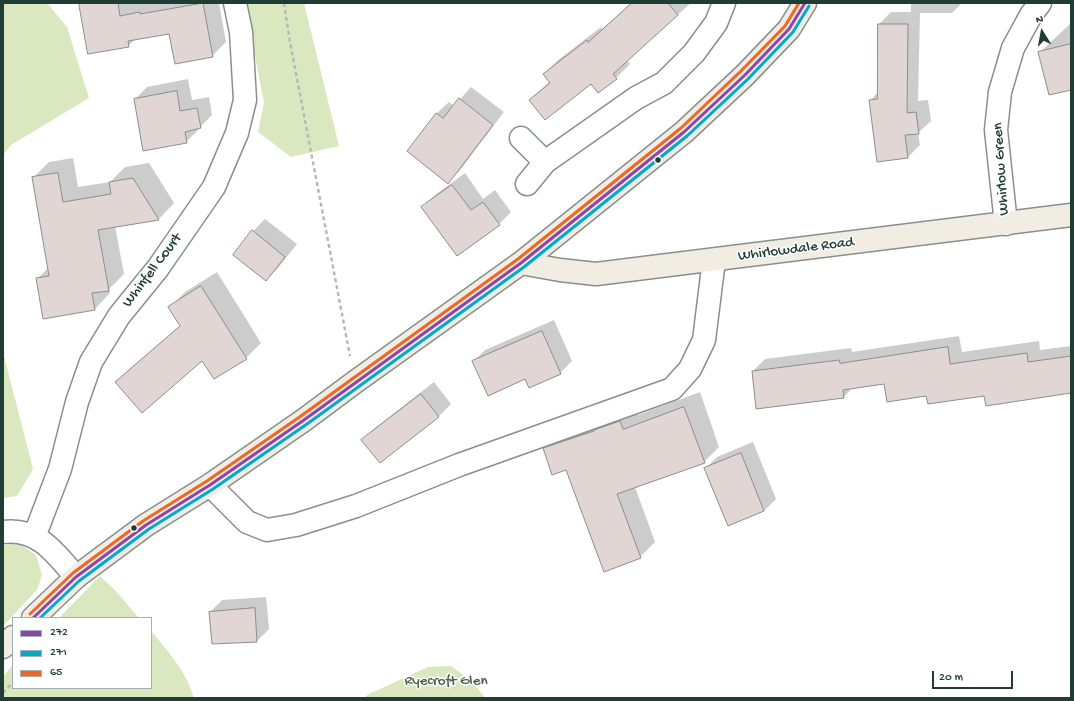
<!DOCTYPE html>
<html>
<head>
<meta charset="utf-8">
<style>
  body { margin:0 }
  #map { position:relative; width:1074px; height:701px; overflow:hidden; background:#fff; font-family:"Gochi Hand",sans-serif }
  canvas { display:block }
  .frame { position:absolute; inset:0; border:4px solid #1f3d34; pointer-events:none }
  .legend { position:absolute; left:12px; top:617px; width:140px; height:72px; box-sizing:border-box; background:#fff; border:1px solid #a5b1ae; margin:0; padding:5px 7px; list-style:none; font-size:12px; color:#1f3d34 }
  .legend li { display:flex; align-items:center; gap:8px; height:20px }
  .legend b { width:20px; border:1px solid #a5b1ae }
  .north { position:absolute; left:1022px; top:12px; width:40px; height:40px; -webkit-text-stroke:3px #fff; paint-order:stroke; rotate:349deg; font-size:11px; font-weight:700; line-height:16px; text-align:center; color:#1f3d34 }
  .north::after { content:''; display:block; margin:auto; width:14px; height:18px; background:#1f3d34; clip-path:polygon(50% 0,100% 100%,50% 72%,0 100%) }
  .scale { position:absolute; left:932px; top:671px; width:81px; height:18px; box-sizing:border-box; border:2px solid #1f3d34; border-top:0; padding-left:5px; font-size:12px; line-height:14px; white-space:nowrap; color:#1f3d34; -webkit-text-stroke:3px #fff; paint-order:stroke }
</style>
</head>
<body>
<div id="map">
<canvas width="1074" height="701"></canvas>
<div class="frame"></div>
<ul class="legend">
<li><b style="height:5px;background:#8e44ad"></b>272</li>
<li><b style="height:5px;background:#00a9ce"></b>271</li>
<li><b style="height:5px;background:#f26522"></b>65</li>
</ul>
<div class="north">N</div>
<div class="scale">20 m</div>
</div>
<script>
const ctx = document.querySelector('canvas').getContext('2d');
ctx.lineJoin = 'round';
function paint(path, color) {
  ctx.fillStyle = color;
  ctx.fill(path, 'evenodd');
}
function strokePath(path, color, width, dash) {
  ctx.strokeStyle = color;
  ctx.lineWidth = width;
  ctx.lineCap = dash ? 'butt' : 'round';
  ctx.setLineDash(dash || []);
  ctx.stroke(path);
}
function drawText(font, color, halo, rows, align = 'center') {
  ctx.font = font + ' "Gochi Hand",sans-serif';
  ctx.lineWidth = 3;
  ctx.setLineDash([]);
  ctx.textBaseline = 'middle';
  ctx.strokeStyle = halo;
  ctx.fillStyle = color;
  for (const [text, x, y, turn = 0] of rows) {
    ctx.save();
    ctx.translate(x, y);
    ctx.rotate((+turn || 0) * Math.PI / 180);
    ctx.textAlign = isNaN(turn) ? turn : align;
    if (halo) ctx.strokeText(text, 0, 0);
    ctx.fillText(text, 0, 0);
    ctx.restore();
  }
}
const green = new Path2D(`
  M3,3H47L67,27L89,98L11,145L3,155Z
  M245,3H304L339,146L291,157L258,132L264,103Z
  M3,352L33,469L17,496L3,498Z
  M18,543L36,555L42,575L37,590L3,626V545Z
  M100,576L115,590L139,618H59Z
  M151,631C168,651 187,673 194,698H3V676L13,665V688H151Z
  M451,666L473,682L485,698H365L367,695L428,667Z`);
const shadow = new Path2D(`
  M80,3H219L226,42L212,56L170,33L137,38L128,46Z
  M631,3H691L627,60L630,64L616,78L591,83L530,100L550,81L544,74L558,60L601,27L602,29Z
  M911,3H962L952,13H920L918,101L928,100L931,121L918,133L920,145L908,157L878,161L870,101L878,92L879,24L891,12H911Z
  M1070,24H1071V89L1039,53Z
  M188,79L192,100L209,97L212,115L200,127L198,128V130L186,142L135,99L147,87Z
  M471,87L504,112L460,170L448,182L408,151L437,113L449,102L454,106Z
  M73,158L78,187L110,182L125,167L149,163L174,203L159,219L115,226L124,274L109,289L110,293L95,309L37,279L49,267L33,178L49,162Z
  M465,173L483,199L495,190L511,212L499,224L423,207L435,195Z
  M265,219L297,244L278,268L266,280L253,231Z
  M217,272L261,343L246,358L202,359L117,382L132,367L181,325L170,307L185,292Z
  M554,320L572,361L560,373L526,378L473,362L485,350Z
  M959,336L962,352L1039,341L1040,350L1071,346V392L985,395H927L885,382L853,387L844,397L753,371L765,359L851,348L852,352Z
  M434,382L451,404L439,416L380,462L363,440L375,428Z
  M700,392L719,447L704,462L635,487L655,542L640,557L566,469L545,448L560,433L635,406L638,415Z
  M753,442L776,499L764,511L705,469L717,457Z
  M266,597L269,629L257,641L210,612L222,600Z`);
const building = new Path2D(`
  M79,3H118L120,16L140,12V14L203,3L213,57L175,64L169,34L128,41L129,47L88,54Z
  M632,3H668L678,15L613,74L617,79L598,93L591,84L545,120L529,100L550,83L543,74L587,40L588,42Z
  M878,24H908L907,113L916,112L919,134L905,135L908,158L877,162L869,100L877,99Z
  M1071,44V90L1049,95L1038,52Z
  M177,91L180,111L197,108L201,128L185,132L187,143L143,151L134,99Z
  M459,98L493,125L448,184L407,151L436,113L443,118Z
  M58,173L63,202L111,194L109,182L133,178L159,220L98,230L109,291L92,293L95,310L43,319L36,278L49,276L32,177Z
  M452,185L471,210L483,202L500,225L457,256L421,207Z
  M252,230L285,257L266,281L233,255Z
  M201,286L247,359L214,379L202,361L142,413L115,382L180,326L168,307Z
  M542,331L561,374L529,388L525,379L488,396L472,361Z
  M948,347L950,364L1027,353L1028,362L1071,356V393L986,406L984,396L928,404L926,396L887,402L884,384L843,390L844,398L756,409L752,371L839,360L840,363Z
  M421,394L439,417L380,463L361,440Z
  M684,407L705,463L617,494L641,558L604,572L566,470L552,475L543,448L594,431V430L620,421L623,429Z
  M741,453L764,511L728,526L704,468Z
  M255,608L257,642L212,644L209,612Z`);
const path = new Path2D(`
  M284,3L290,42L350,356
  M3,693L13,682`);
const minor = new Path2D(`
  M521,138L545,162
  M527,184L545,162L636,98L664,83L694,53L716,23L724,3
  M1006,224L996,130L1000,92L1013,48L1031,15L1040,3
  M210,485L247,522L267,530L296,525L356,506L459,465L672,389L690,369L704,340L714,260
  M3,532C38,527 56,554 76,577
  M34,537L60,469L77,402L91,362L119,316L158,268L214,187L237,133L245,100L241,32L235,3`);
const major = new Path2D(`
  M521,263L560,270L596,274L1071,215
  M33,618L76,577L146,525L210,485L304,420L355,382L521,263L684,132L745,75L789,29L805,3
  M3,647L13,637`);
const bus1 = new Path2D(`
  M33,618L76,577L146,525L210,485L304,420L521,263L684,132L745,75L789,29L805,3`);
const bus2 = new Path2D(`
  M40,618L79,581L149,529L213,489L307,424L524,267L687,136L748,79L793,32L809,6`);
const bus3 = new Path2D(`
  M30,614L73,573L143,521L207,481L301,416L518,259L681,128L741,71L785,26L799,3`);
const markers = [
  [658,160,3.5,"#1f3d34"],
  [134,528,3.5,"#1f3d34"]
];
const streetNames = [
  ["Whirlow Green",1002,169,-94],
  ["Whirlowdale Road",796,250,-7],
  ["Whinfell Court",153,271,-53]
];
const parkNames = [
  ["Ryecroft Glen",446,682]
];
paint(green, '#dae8bf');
paint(shadow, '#0003');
paint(building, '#e1d6d4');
strokePath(building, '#898f8d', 1);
strokePath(minor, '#898f8d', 25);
strokePath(major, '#898f8d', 25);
strokePath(path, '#b6b9b8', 2.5, [4, 3]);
strokePath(minor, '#fff', 22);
strokePath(major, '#f1ede2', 22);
strokePath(bus1, '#8e44ad', 3);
strokePath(bus2, '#00a9ce', 3);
strokePath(bus3, '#f26522', 3);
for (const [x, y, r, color] of markers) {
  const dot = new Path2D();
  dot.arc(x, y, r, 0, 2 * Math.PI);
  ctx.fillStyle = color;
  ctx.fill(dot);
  strokePath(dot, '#fff', 1.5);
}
drawText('15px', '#1f3d34', '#fff', streetNames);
drawText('15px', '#46634a', '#fff', parkNames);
</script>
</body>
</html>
